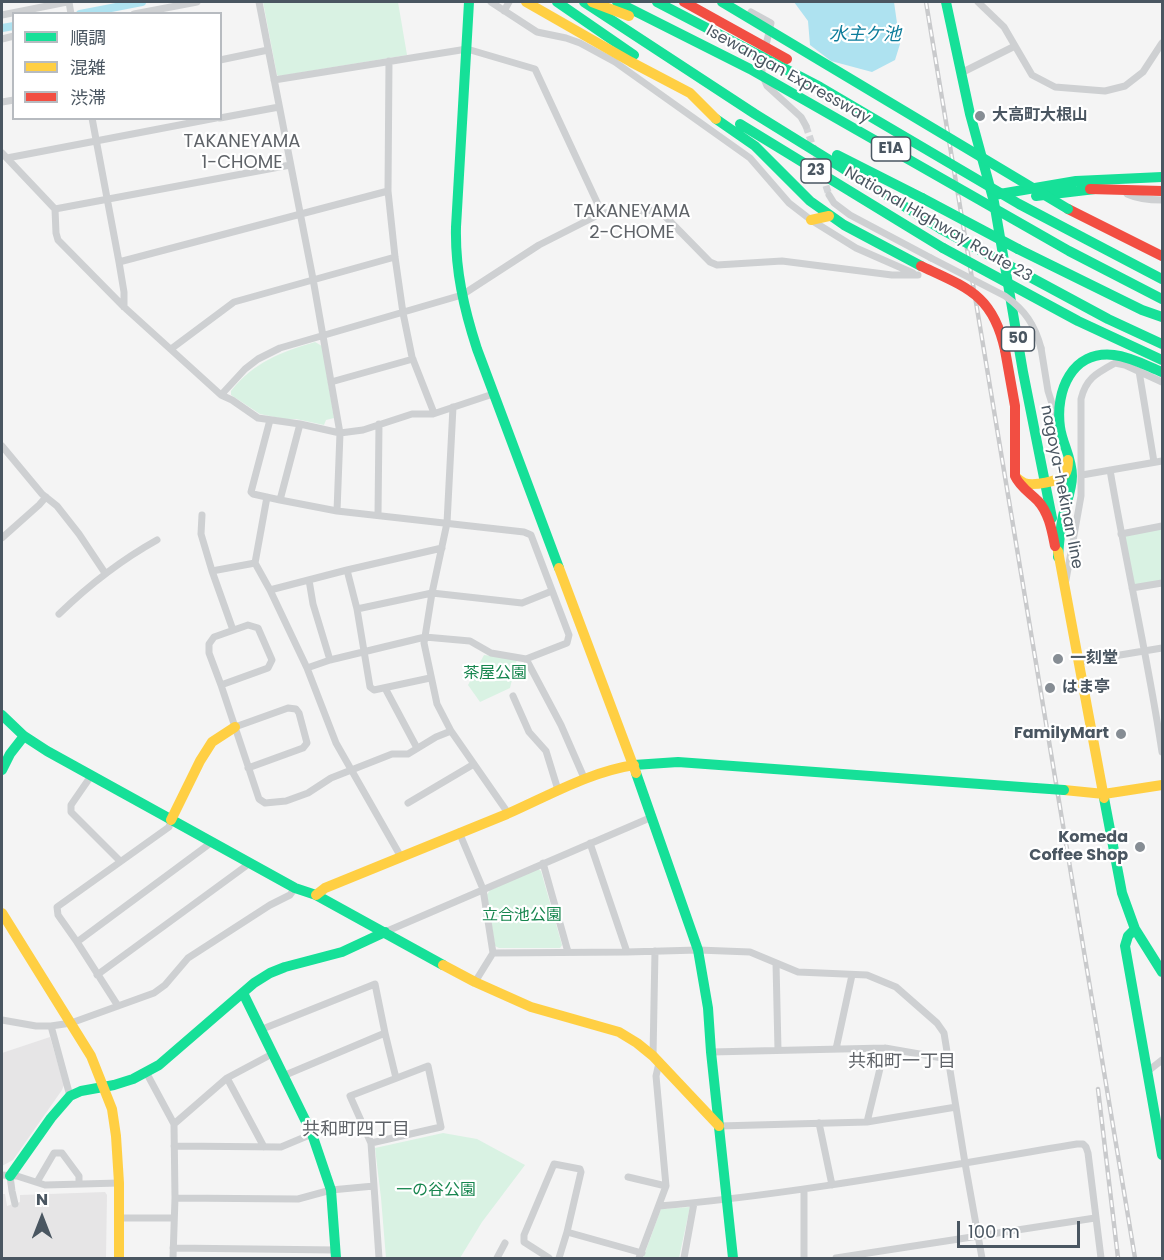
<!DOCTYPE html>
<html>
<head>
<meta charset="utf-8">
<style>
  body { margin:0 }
  #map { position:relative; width:1164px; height:1260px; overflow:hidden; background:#f4f4f4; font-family:Poppins,"Noto Sans JP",sans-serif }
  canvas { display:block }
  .frame { position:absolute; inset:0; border:3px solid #4a5661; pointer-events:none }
  .legend { position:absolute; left:12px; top:12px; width:210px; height:108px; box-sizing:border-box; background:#fff; border:2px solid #b7bbc0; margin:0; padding:8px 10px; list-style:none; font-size:18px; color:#4a5661 }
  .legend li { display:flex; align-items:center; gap:12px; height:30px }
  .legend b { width:30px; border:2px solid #b7bbc0 }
  .north { position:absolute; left:12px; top:1188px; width:60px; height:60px; -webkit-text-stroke:4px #fff; paint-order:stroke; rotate:0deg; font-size:16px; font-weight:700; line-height:24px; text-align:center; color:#4a5661 }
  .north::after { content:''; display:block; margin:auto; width:21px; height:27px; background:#4a5661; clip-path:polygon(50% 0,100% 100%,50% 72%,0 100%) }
  .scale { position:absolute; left:957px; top:1221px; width:123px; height:27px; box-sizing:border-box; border:3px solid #4a5661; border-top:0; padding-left:8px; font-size:18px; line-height:21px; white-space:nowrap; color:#4a5661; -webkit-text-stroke:4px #fff; paint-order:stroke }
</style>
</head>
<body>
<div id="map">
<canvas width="1164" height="1260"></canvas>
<div class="frame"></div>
<ul class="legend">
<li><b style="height:8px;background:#16e098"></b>順調</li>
<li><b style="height:8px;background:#ffcf43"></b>混雑</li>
<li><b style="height:8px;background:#f24e42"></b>渋滞</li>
</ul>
<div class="north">N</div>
<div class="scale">100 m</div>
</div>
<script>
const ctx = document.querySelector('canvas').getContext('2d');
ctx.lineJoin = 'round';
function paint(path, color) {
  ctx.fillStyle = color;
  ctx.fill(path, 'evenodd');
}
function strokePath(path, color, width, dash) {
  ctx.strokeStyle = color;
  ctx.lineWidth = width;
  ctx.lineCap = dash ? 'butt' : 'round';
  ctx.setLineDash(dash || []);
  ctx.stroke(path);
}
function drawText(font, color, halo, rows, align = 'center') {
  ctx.font = font + ' Poppins,"Noto Sans JP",sans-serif';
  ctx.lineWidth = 4.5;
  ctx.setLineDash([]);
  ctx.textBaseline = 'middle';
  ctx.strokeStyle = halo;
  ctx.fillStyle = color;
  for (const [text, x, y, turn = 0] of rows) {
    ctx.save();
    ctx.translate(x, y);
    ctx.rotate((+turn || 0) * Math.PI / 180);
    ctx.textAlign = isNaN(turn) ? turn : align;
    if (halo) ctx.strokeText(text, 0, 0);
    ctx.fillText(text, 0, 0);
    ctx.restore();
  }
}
const education = new Path2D(`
  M50,1037L64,1085L62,1090L13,1160L2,1166V1053Z
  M105,1192L107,1195L106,1258H2V1194H5L7,1206L20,1202V1195Z`);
const green = new Path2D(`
  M263,2H398L407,55L279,76L277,75Z
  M315,342L322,346L334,418L326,420L324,425L296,419H284L260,414L231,395V391C254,362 281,352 315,342Z
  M1162,526V583L1132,588L1121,534Z
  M484,655L517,659L510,688L480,702L468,685Z
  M538,869L541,871L562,945L560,948H499L495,946L487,895L490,890Z
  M443,1133L477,1139L525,1165L482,1222L460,1258H386L381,1198L375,1148Z
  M690,1207L679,1258H643L661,1209Z`);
const water = new Path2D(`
  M794,2H894L900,44L895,60L872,72L831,61L810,45L808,21Z`);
const canal = new Path2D(`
  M80,14L142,2
  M2,28L14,26`);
const streetTunnel = new Path2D(`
  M806,126L829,195`);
const street = new Path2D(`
  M69,2L71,14
  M259,2L313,279L340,433L337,511
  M491,2L537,32L566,38L580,43L615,62L750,158L789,203L811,220L856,248L913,273
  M978,2L1004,27L1032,75L1055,87L1105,91L1125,86L1143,72L1162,43
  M504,11L509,2
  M751,12L771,23L762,63V74L767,86L801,117L806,126
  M134,14L197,2
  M2,15L67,2
  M2,39L14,36
  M220,60L268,50
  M389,61L388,191L395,257L403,313L412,357L434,413
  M961,73L1015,46
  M274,80L467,49L535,69L602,213
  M2,102L14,100
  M92,118L119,262L124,292V307
  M220,118L279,107
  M2,153L55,209L56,233L58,240L124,307L221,395L232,400L258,418L300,424L340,433L363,430L412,414H433L493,394
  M7,158L216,118
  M1127,194C1138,199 1151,200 1162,200
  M829,195L834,203L850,215L931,258
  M55,209L290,165
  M119,262L388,191
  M1041,348L1048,391L1055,413
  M171,349L234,302L395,257
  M1139,371L1154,462
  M331,382L413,359
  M221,395L245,369L258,359L280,348L462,295L539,245L602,213L659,210L710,262L717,265L782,261L892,275H918
  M453,407L447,523L432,593L424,643L437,704L451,731L508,813
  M270,420L251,492L253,494L280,500
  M300,424L280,500L337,511L524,532L531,535L569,635L567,643L526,659L491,653L470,641L425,637L330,660L307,668
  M2,446L42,494L57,506L79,534L105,573
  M1110,470C1126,564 1148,658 1162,752
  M1082,475L1162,461
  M267,497L255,563L270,590L307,668L336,743L401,857
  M202,515L201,534L212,571L233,630
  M378,515L379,424
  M1121,534L1162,526
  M2,538L39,505L46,497
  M347,570L357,609L370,687L374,690L430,678
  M212,571L255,563
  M309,580L313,604L330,660
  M1066,580L1081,496V399C1086,378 1097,373 1115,363L1125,365L1162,382
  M1132,588L1162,583
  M270,590L347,570L442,548
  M357,609L432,593L522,603L552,591
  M59,614C89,585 121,560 157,540
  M526,659L561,725L585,780
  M1078,662L1162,648
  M221,685L268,668L272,660L258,628L248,625L214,637L209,644V653L221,685L259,799L265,803L286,801L308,793L331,778L392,754H408L436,737L451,731
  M385,688L417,748
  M513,696L529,732L546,751L558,790
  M235,727L288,708L296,709L299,713L307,743L303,748L248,768
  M91,776L71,805V812L120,861
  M408,803L474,764
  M459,832L483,889L493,953L475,982
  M590,843L627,952
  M543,863L568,952
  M385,932L652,817
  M77,942L212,842
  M493,953L627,952L698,950L750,952L798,972L867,975L896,987L937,1023L944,1033L965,1163L982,1258
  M776,963L778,1050
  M97,975L250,863
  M118,1006L77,942L58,915L57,907L169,827L171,820
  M2,1020L36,1026H51L71,1023L154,993L165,985L188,958L270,905L290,895L295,888
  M51,1026L70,1096
  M260,1030L375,984L385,1033
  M836,1049L852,975
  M711,1052L885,1048L948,1059
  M653,1056L655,951
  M428,1066L441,1127L371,1143L350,1096Z
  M1148,1071L1162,1060
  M146,1072L174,1124L175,1198L298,1199L331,1190L374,1186L379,1258
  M283,1076L385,1033L396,1078
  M227,1078L264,1147
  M867,1122L885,1048
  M819,1123L832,1185
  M174,1124L227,1078L272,1054
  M719,1126L867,1122L956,1107
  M371,1143L374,1186
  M174,1146L281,1147L312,1134
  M2,1175L17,1176L45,1185L119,1183
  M10,1176L12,1191L15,1204
  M628,1177L666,1186
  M37,1182L54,1153H62L79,1176V1184
  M804,1189V1258
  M659,1206C799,1194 938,1167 1077,1144H1083L1086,1147L1088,1153L1101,1258
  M120,1218H174
  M567,1232L642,1253
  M173,1248L336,1250
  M173,1258L175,1198
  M497,1258L505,1243
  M549,1258L524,1242V1235L554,1164L580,1169L581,1172L567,1232L559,1258
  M639,1258L666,1186L656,1076L659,1063
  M684,1258L694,1203
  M836,1258L1095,1218`);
const fast = new Path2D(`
  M469,2L456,227C455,270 464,309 477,349L559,568
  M557,2L634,55
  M584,2L755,114L941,229
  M946,2L970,114L994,202L1023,372L1052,518
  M716,119L755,146L810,201L844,225L921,266
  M740,124L943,248
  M837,155L922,198
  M994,195L1076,181L1162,177
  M1036,196L1095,189
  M1018,249L1142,310L1162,317
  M1058,557C1059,543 1060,529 1063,516C1066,503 1072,490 1072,476C1072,458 1062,443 1060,427C1055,391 1072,350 1114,355C1131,357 1147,366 1162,372
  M2,715L24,736L47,751L295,888L316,895L443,965
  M634,765L678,762L1035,788
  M2,770L10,754L24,736
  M636,773L698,950L708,1008L711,1052L733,1258
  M1104,798L1122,893L1135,929L1162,972
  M1135,929L1128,936L1125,946L1162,1155
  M243,993L312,1134L331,1190L336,1258
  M10,1176L51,1118L70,1096L81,1091L114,1085L133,1079L159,1065L254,983L270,973L285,967L342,952L385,932`);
const slow = new Path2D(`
  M526,2L631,62L690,93L716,119
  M811,220L829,216
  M1016,477C1019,480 1020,481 1024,483C1033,486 1059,482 1065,474C1068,470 1068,465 1068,460
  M1058,551L1104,798
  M559,568L636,773
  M1064,790L1104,794L1162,785
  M171,820L200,761L212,742L235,727
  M316,895L325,888C386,863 446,839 507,814C548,796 589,772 634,765
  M2,913L91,1056L112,1109L116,1136L119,1183V1258
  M443,965L475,982L531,1007L619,1032L637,1043L653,1056L719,1126`);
const jam = new Path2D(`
  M1090,189L1162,191
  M1068,209L1162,256
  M1005,350L1015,406V476C1020,487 1029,492 1038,501C1049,513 1052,531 1055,546`);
const rail = new Path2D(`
  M926,2L1135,1258
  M1098,1089L1118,1258`);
const streetBridge = new Path2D(`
  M931,258L1005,296C1025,310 1035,325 1041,348`);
const fastBridge = new Path2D(`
  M617,2L750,69L1069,251L1162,299
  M657,2L820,87L1019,204L1162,279
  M722,2L1068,209
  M922,198L1018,249
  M941,229L1108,319L1162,344
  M943,248L1078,321L1162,360
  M1035,788L1064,790`);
const slowBridge = new Path2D(`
  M592,2L629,16`);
const jamBridge = new Path2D(`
  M684,2L787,59
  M921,266C968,288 993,295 1005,350`);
const markers = [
  [980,116,6,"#868d94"],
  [1058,659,6,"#868d94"],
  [1050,688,6,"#868d94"],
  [1121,734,6,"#868d94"],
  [1140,847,6,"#868d94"]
];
const shields = [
  [891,149,39],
  [816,171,30],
  [1018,339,33]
];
const shieldNames = [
  ["E1A",891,149],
  ["23",816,171],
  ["50",1018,339]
];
const streetNames = [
  ["Isewangan Expressway",788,75,29],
  ["National Highway Route 23",938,225,30],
  ["nagoya-hekinan line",1061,487,79]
];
const poiNames = [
  ["大高町大根山",992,116],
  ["一刻堂",1070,659],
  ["はま亭",1062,688],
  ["FamilyMart",1109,734,"right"],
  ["Komeda",1128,838,"right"],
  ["Coffee Shop",1128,856,"right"]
];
const parkNames = [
  ["茶屋公園",495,674],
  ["立合池公園",522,916],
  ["一の谷公園",436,1191]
];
const waterNames = [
  ["水主ケ池",865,35]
];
const neighbourhoodNames = [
  ["TAKANEYAMA",242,142],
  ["1-CHOME",242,163],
  ["TAKANEYAMA",632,212],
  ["2-CHOME",632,233],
  ["共和町一丁目",902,1062],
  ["共和町四丁目",356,1130]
];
paint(education, '#e6e5e6');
paint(green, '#d9f2e3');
paint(water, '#aee2f0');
strokePath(canal, '#aee2f0', 8);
strokePath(streetTunnel, '#d2d4d7', 7, [7, 3.5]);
strokePath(street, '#ced0d2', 7);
strokePath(fast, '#16e098', 10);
strokePath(slow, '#ffcf43', 10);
strokePath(jam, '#f24e42', 10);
strokePath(rail, '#c9cacc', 4.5);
strokePath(rail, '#fff', 2, [7]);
strokePath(streetBridge, '#ced0d2', 7);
strokePath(fastBridge, '#16e098', 10);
strokePath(slowBridge, '#ffcf43', 10);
strokePath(jamBridge, '#f24e42', 10);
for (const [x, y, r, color] of markers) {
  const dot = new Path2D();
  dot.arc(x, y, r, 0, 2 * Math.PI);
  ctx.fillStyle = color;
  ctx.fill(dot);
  strokePath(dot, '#fff', 2);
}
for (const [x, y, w] of shields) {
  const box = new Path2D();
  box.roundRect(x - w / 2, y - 12, w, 24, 4.5);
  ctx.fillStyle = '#fff';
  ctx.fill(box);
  strokePath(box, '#4a5661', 1.5);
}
drawText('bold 15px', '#4a5661', null, shieldNames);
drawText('16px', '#4a5661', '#fff', streetNames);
drawText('bold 16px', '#4a5661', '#fff', poiNames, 'left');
drawText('16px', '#17864f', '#fff', parkNames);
drawText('italic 18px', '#0c7c9b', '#fff', waterNames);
drawText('18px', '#5f6368', '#fff', neighbourhoodNames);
</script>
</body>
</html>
